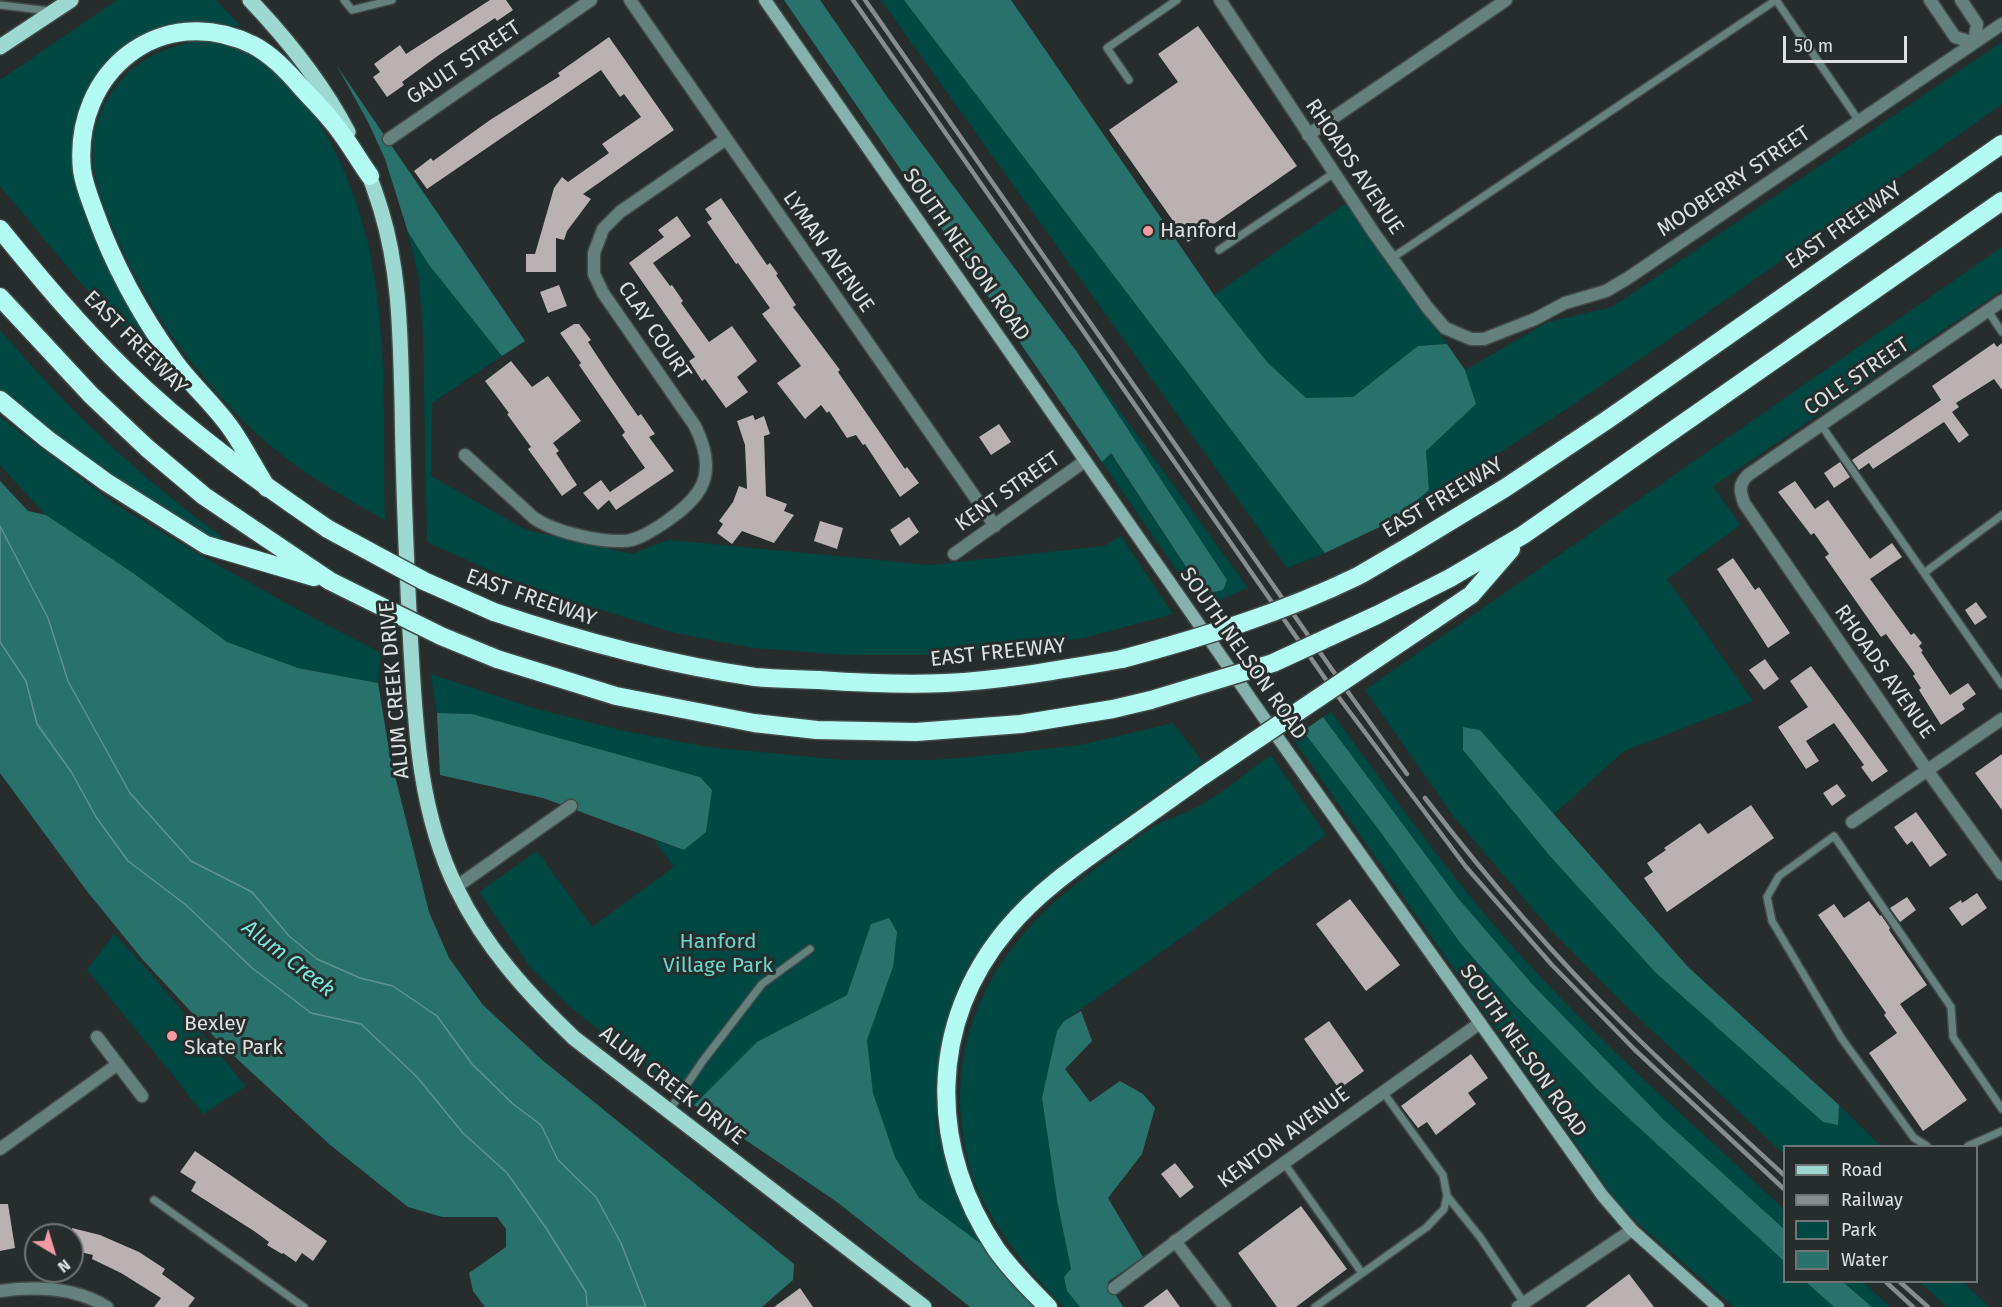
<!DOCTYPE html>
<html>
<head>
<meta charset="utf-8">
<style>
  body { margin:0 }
  #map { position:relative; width:2002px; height:1307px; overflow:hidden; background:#262d2c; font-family:"Fira Sans",sans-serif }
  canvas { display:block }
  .legend { position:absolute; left:1783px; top:1145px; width:195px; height:138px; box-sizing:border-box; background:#262d2c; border:2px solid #6f7574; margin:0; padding:8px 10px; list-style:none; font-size:18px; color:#dce1e0 }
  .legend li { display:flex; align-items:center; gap:12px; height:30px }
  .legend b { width:30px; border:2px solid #6f7574 }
  .north { position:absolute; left:24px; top:1223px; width:60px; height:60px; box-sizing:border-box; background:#262d2c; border:2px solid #6f7574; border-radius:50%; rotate:142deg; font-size:16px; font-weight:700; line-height:24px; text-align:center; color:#dce1e0 }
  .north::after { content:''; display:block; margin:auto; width:21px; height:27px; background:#f49aa2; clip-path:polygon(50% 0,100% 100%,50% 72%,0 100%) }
  .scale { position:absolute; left:1783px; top:36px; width:124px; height:27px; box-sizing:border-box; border:3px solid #dce1e0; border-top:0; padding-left:8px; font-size:18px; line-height:21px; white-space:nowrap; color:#dce1e0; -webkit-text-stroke:4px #262d2c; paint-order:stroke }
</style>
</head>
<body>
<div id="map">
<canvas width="2002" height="1307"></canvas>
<ul class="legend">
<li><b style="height:8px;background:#9dd9d1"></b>Road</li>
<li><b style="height:8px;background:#878d8c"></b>Railway</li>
<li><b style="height:16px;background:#004842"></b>Park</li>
<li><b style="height:16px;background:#2a736c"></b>Water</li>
</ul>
<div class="north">N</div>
<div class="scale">50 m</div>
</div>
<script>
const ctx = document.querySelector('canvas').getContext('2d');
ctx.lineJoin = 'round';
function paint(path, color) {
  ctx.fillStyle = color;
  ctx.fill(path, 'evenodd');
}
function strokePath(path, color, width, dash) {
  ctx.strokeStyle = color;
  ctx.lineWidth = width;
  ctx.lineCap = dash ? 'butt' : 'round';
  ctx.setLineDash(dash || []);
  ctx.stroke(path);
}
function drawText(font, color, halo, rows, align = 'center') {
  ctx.font = font + ' "Fira Sans",sans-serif';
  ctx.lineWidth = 6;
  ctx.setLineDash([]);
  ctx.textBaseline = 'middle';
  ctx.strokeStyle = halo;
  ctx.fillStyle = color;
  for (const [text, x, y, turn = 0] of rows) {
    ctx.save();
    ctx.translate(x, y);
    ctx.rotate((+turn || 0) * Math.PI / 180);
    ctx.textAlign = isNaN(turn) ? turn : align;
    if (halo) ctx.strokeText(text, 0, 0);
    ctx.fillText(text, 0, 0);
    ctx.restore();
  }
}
const green = new Path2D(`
  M117,0H216L239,24L237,30C190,19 155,20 117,54C106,64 94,74 87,88C41,177 117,288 164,361L160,365L80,282L0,186V80Z
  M881,0H904L1325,553L1287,568Z
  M204,40C233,42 247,47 270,65C276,69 284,73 288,78C296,87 302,99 309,108C396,234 382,375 385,520C340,495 295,469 257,434C195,375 144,305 112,226C101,200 91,172 93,143C95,123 103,104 115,88C140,56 165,47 204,40Z
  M2002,42V104C1801,246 1602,392 1392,521L1429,490L1426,451L1476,404L1465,370L1548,322L1612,307Z
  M1349,201L1447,344L1418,346L1353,397L1306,399L1268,363L1214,295Z
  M408,232L429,265L502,356L432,403L431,476L526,530L631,554L669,540L930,565L1104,546L1121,536L1173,614L1084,638L935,655H845L754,648L675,633L576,602L507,578L427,542L423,336L419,280Z
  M2002,247V290L1713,486L1740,525L1667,579L1753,701L1624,751L1553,815L1480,730L1463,728V750L1549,855L1655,972L1823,1122L1838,1125L1839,1105L1881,1146H1784V1154L1625,1005L1551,930L1454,817L1365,690Z
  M0,330C68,410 138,475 222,537L220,544L96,466L0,390Z
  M1077,352L1248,588L1202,607L1102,462L1110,453L1204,594L1227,580Z
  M0,417L113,503L207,559L317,620L381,653L378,683L298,668L227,642L133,573L46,515L0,465Z
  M431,674L533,708L624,731L708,747L843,760H935L1003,754L1080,745L1173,723L1203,762C1134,812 1061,859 1002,921C955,969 938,1035 937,1100C937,1109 936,1119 937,1128C938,1135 941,1143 943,1150C952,1185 966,1215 984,1246L919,1198L895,1157L873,1093L867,1040L893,967H858L847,995L757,1042L694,1105L570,1007L531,968L479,892L537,851L592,927L674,867L654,840L684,850L712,790L700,777L472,714L437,713Z
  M1331,712C1397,800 1461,893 1537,973C1615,1057 1701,1131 1784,1209V1229L1664,1120L1532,984L1457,897L1323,717Z
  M1303,731L1379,830L1461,944L1514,1004L1597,1089L1784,1261V1282H1806L1834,1307H1734L1643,1228L1617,1202L1293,739Z
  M1271,755L1326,835L1064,1021L1042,1098L1057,1200L1071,1269L1067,1291L1080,1307H1064C1029,1271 997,1233 976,1186C969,1170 966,1151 963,1134C948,1034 995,949 1071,888C1097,867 1124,846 1151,828C1165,819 1182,815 1197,807C1223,793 1247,772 1271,755Z
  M114,934L144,966L246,1086L203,1114L173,1075L87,970Z
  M1843,1282H1863L1890,1307H1872Z
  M1920,1282H1963L1989,1307H1947Z`);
const forest = new Path2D(`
  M784,0H820L888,98L1077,352L1227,580L1223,590L1204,594L1111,453L1102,462Z
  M904,0H1011L1214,295L1268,363L1306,398L1353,397L1418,346L1447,344L1465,370L1476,404L1426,451L1429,490L1392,521L1325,553Z
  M337,66L525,341L502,356L429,265L408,232L385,159L369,124Z
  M0,481L28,511L46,515L133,573L227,642L298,668L378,683L390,756L429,912L449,958L483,1005L541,1059L794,1264L793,1280L762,1307H646L596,1197L558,1160L541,1125L513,1104L472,1064L437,1017L393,986L360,978L317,959L289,936L252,892L191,861L130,793L68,681L48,618L0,526Z
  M0,642L26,681L37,724L72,773L96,817L128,861L186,905L252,968L311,1013L361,1024L417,1077L463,1133L507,1173L546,1228L586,1292L587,1307H485L473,1291L469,1273L506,1247V1229L497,1217H442L408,1207L329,1144L220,1043L143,960L86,890L0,773Z
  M437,713L472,714L700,777L712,790L706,832L684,850L543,798L440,775Z
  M1323,717L1457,897L1532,984L1664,1120L1784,1229V1261L1597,1089L1514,1004L1461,944L1379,830L1303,731Z
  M1463,727L1480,730L1688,967L1839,1105L1838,1125L1823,1122L1655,972L1549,855L1463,750Z
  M889,918L897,932L893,967L867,1040L873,1093L895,1157L919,1198L984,1246L1035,1307H970L837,1202L694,1105L757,1042L847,995L871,924Z
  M1081,1011L1092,1041L1065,1069L1090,1102L1120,1081L1143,1094L1155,1108L1142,1154L1108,1198L1143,1257L1108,1282L1123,1307H1080L1067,1291L1064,1277L1071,1269L1057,1200L1042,1098L1057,1031L1064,1021Z
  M1806,1282H1843L1872,1307H1834Z`);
const water = new Path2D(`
  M0,526L48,618L68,681L130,793L191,861L252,892L289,936L317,959L360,978L393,986L437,1016L472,1064L513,1104L541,1125L558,1160L596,1197L621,1243L646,1307H587L586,1292L546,1228L507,1173L463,1133L417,1077L361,1024L311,1013L252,968L186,905L128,861L96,817L72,773L37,724L26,681L0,642Z`);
const building = new Path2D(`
  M490,0H506L513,10L497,21L495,18L439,55L402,82L404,85L387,97L373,77L380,72L374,64L400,45L406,54Z
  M1198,26L1297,166L1188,242L1109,130L1178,82L1158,54Z
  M609,37L674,130L583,194L591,199L567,231L564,240L556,238V272H526V254H535L554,188L562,177L568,182L609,153L602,144L641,117L624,94L620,97L601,70L427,189L414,171L431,158L433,161L490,120L560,76L558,73Z
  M721,198L767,265L770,263L778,274L776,275L796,305L793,307L840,370L838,372L905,469L907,467L919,483L900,497L865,444L863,445L856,435L847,438L829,411L827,413L821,405L805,419L777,383L801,366L762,314L770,308L738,263L736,264L707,222L712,219L705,209Z
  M677,216L691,236L653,263L670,286L672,285L683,301L681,303L709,342L732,326L757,361L737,377L748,392L726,408L705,379L702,381L689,361L695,357L629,263L664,237L658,230Z
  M559,285L567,306L548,313L540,292Z
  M574,324H579L591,340L588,342L609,374L638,416L641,414L655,434L649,437L674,471L616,510L609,500L598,510L583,493L601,480L610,492L645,468L622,435L625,432L579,365L581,363L560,333Z
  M1994,343L1997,347L2002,343V390L1994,379L1956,403L1959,407L1952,412L1969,435L1959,443L1944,422L1873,469L1869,463L1859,470L1852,460L1941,400L1932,386Z
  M511,361L532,387L548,376L581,421L553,443L559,451L556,453L577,485L562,496L528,449L531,447L507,414L509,413L485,381Z
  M753,415L755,420L764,416L770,434L764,436L766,496L787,504L784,511L794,515L774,543L742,531L732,544L717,533L723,524L719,521L733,502L739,486L747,489L745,445L737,421Z
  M999,424L1011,442L991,455L979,437Z
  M1840,462L1850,477L1834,488L1824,473Z
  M1795,481L1815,509L1828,500L1870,559L1892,543L1902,557L1870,579L1911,635L1914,633L1922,643L1919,646L1923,651L1921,652L1950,695L1968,683L1976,694L1962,704L1965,709L1941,725L1919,690L1921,688L1913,676L1915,674L1886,634L1881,637L1825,557L1829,554L1814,533L1811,535L1778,492Z
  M909,517L919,532L900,546L890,530Z
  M820,521L843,528L837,549L814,541Z
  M1733,558L1755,590L1759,587L1790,633L1768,648L1717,569Z
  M1976,602L1987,617L1975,625L1965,610Z
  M1765,659L1779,679L1764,690L1749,670Z
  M1811,666L1888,771L1872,782L1861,767L1864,765L1834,723L1806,741L1819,761L1806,769L1778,727L1808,707L1790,681Z
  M2002,754V810L1975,773Z
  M1837,784L1846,796L1832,806L1823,793Z
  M1751,805L1774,838L1667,912L1644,878L1653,872L1647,863L1666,850L1664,848L1700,823L1708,834Z
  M1916,812L1947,855L1930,867L1912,841L1907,845L1894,827Z
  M1977,893L1987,908L1962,926L1949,908L1961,900L1962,903Z
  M1907,897L1916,910L1900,922L1890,908Z
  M1350,899L1400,965L1366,991L1316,924Z
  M1869,901L1880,916L1881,915L1890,928L1889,930L1927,985L1900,1004L1967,1100L1923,1131L1869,1053L1897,1033L1884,1015L1886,1013L1818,915L1834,904L1844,918Z
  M1329,1021L1364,1071L1339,1089L1304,1039Z
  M1471,1054L1488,1078L1468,1093L1476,1104L1436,1135L1427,1122L1418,1128L1401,1106Z
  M195,1151L327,1241L313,1261L302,1253L296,1262L283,1253L282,1254L267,1245L269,1242L254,1231L191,1191L196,1182L180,1172Z
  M1175,1163L1194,1187L1180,1198L1161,1174Z
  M0,1204H8L15,1248L0,1251Z
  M1301,1206L1347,1269L1296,1307H1277L1238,1253Z
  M72,1228L100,1235L139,1252L165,1269L162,1274L195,1298L188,1307H154L161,1298L121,1273L92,1259L93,1255L72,1250Z
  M1629,1274L1654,1307H1585Z
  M800,1288L813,1307H774Z
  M1167,1289L1180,1307H1143Z`);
const lane = new Path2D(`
  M344,0L352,10L392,0
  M1776,0L1859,121
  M0,5L50,11
  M1129,80L1107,48L1177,0
  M1219,250L1334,173
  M1392,258L1776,0
  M1988,311L2002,332
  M1821,425L2002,685
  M1924,573L2002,515
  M669,1111L702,1062L762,984L810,949
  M1927,1146L1914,1138L1842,1039L1772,921L1767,897L1779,876L1834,836L1951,1007L1953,1037L2002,1109
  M1968,1146L2002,1131
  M1284,1163L1362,1273
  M1447,1196L1480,1237L1524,1303
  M154,1200L304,1307
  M1315,1307L1427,1227L1444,1209L1447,1196L1443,1175L1383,1092`);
const street = new Path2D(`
  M630,0L995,526
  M1220,0L1374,233L1427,307L1445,328L1471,339H1484L1535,319L1565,303L1606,291L1628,278L2002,24
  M1930,0L1955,37L1974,43L1977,24L1961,0
  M1308,135L1506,0
  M389,139L591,0
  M2002,301L1748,475C1738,485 1740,491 1744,503L1927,770L2002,874
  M465,455L534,518C554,532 599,542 623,541C636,541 650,532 661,525C703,497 719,475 695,426L603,293L594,274V253L603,229L620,212L726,139
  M954,554L1085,461
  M1852,822L2002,719
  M456,887L571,806
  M97,1037L142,1096
  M0,1149L118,1064
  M1175,1241L1225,1307
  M1114,1288L1200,1223L1480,1023
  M0,1291C36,1286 75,1287 107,1307
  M1518,1307L1632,1230`);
const secondary = new Path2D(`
  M765,0L1271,728L1602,1195L1632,1230L1718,1307`);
const primary = new Path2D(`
  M250,0C288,40 322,82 348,132
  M0,47L71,0
  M365,167C372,180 376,195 381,210C400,272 400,334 402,399C403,476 406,553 410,631C415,718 417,809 457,889C485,947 528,994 574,1038L924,1307`);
const highway = new Path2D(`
  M0,229C39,277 79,325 124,369C186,430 256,480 328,529
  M0,297L91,395L147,448L204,496L330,581
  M0,400L47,439L106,482L206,545L314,577
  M267,488C255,469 245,449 232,430C215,405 191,385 174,361C141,315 114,266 95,213C90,199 84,185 82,170C72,71 162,0 253,45C272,55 287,71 301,87C311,98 322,109 331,120C346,137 357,158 370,176
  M1406,548L1505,488L1607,420L2002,144
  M1450,578L1523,535L2002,201
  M1471,595L1511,549
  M494,612C580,641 665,664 755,677C776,679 798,679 819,680C861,683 904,685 946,683C1005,680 1064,669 1122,659
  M497,659L616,696L754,723L817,730L916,732L1021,724L1113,709L1151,700
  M1048,1307C1030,1289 1011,1270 996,1249C928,1147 928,1024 1007,929C1036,894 1074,867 1111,841C1142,819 1173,797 1204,775`);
const rail = new Path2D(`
  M853,0L1331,687L1466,867L1552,965L1634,1049L1784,1189
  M865,0L1340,681L1407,774
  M1425,798C1486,877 1551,953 1622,1023C1674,1075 1730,1125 1784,1175
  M1886,1282L1913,1307
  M1900,1282L1928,1307`);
const highwayBridge = new Path2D(`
  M328,529L424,581L494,612
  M330,581L441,636L497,659
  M1122,659C1203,637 1282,613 1358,576C1374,567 1390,557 1406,548
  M1151,700L1273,663L1377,615L1450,578
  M1204,775L1471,595`);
const markers = [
  [1148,231,6,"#f49aa2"],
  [172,1036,6,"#f49aa2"]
];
const streetNames = [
  ["GAULT STREET",464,63,-34],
  ["RHOADS AVENUE",1354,167,56],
  ["MOOBERRY STREET",1734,182,-34],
  ["EAST FREEWAY",1844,226,-35],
  ["LYMAN AVENUE",828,252,55],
  ["SOUTH NELSON ROAD",966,255,55],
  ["CLAY COURT",654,331,56],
  ["EAST FREEWAY",135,343,45],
  ["COLE STREET",1857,377,-34],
  ["KENT STREET",1008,492,-35],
  ["EAST FREEWAY",1443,498,-31],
  ["EAST FREEWAY",531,598,19],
  ["EAST FREEWAY",998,653,-6],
  ["SOUTH NELSON ROAD",1243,654,55],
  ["RHOADS AVENUE",1884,672,55],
  ["ALUM CREEK DRIVE",395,690,-95],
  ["SOUTH NELSON ROAD",1523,1051,55],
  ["ALUM CREEK DRIVE",672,1086,38],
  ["KENTON AVENUE",1284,1138,-36]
];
const poiNames = [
  ["Hanford",1160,231],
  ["Bexley",184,1024],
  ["Skate Park",184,1048]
];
const parkNames = [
  ["Hanford",718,942],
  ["Village Park",718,966]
];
const waterNames = [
  ["Alum Creek",288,959,38]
];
paint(green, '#004842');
paint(forest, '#28726b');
paint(water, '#2a736c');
strokePath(water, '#5f948f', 1.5);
paint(building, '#bab1b2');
strokePath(lane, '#434a49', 10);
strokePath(street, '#434a49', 15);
strokePath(secondary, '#434a49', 15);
strokePath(primary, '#434a49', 18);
strokePath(highway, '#434a49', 21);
strokePath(lane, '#65817d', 7);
strokePath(street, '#65817d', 12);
strokePath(secondary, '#85b2ac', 12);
strokePath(primary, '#9dd9d1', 15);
strokePath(highway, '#b3fbf2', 18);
strokePath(rail, '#878d8c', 4.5);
strokePath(highwayBridge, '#434a49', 21, []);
strokePath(highwayBridge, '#b3fbf2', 18);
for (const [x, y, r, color] of markers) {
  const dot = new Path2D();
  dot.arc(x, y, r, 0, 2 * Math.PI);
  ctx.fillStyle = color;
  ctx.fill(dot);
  strokePath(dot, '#262d2c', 2);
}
drawText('21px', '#dce1e0', '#262d2c', streetNames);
drawText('21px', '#dce1e0', '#262d2c', poiNames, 'left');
drawText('21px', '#6ad7cb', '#262d2c', parkNames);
drawText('italic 22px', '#7ae7db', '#262d2c', waterNames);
</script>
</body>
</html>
